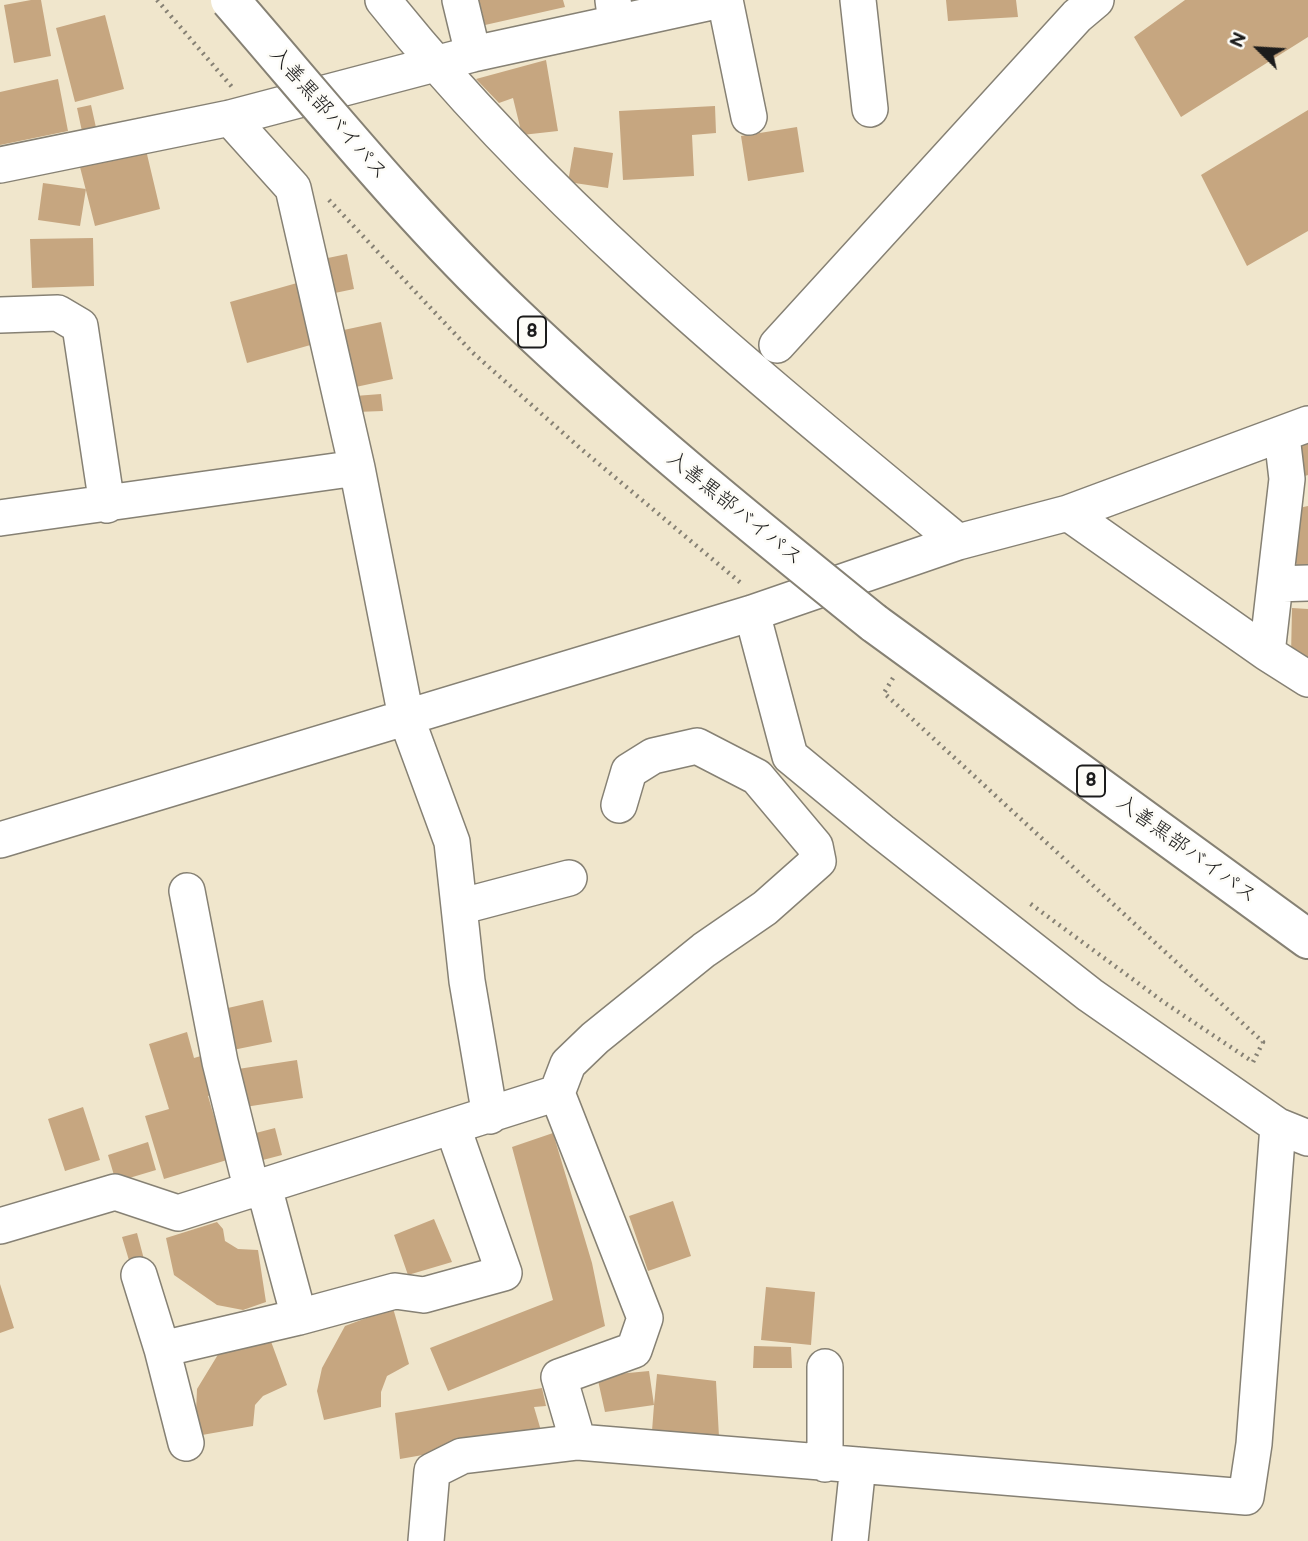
<!DOCTYPE html>
<html>
<head>
<meta charset="utf-8">
<style>
  body { margin:0 }
  #map { position:relative; width:1308px; height:1541px; overflow:hidden; background:#f0e6cc; font-family:"Balsamiq Sans",sans-serif }
  canvas { display:block }
  .north { position:absolute; left:1224px; top:14px; width:70px; height:70px; -webkit-text-stroke:5px #fdfcf7; paint-order:stroke; rotate:294deg; font-size:19px; font-weight:700; line-height:28px; text-align:center; color:#1c1c1c }
  .north::after { content:''; display:block; margin:auto; width:24px; height:32px; background:#1c1c1c; clip-path:polygon(50% 0,100% 100%,50% 72%,0 100%) }
</style>
</head>
<body>
<div id="map">
<canvas width="1308" height="1541"></canvas>
<div class="north">N</div>
</div>
<script>
const ctx = document.querySelector('canvas').getContext('2d');
ctx.lineJoin = 'round';
function paint(path, color) {
  ctx.fillStyle = color;
  ctx.fill(path, 'evenodd');
}
function strokePath(path, color, width, dash) {
  ctx.strokeStyle = color;
  ctx.lineWidth = width;
  ctx.lineCap = dash ? 'butt' : 'round';
  ctx.setLineDash(dash || []);
  ctx.stroke(path);
}
function drawText(font, color, halo, rows, align = 'center') {
  ctx.font = font + ' "Balsamiq Sans","Klee One",sans-serif';
  ctx.lineWidth = 5;
  ctx.setLineDash([]);
  ctx.textBaseline = 'middle';
  ctx.strokeStyle = halo;
  ctx.fillStyle = color;
  for (const [text, x, y, turn = 0] of rows) {
    ctx.save();
    ctx.translate(x, y);
    ctx.rotate((+turn || 0) * Math.PI / 180);
    ctx.textAlign = isNaN(turn) ? turn : align;
    if (halo) ctx.strokeText(text, 0, 0);
    ctx.fillText(text, 0, 0);
    ctx.restore();
  }
}
const building = new Path2D(`
  M31,0H41L51,56L14,63L4,5Z
  M479,0H563L565,7L485,25Z
  M946,0H1016L1018,17L948,21Z
  M1185,0H1308V37L1181,117L1134,37Z
  M105,15L124,89L75,102L56,28Z
  M546,60L558,131L522,135L513,98L499,103L476,79Z
  M58,79L68,131L0,145V92Z
  M91,105L97,132L83,136L77,108Z
  M715,106L716,133L692,135L694,176L623,180L619,111Z
  M1308,110V231L1247,266L1201,175Z
  M797,127L804,172L748,181L741,136Z
  M574,147L613,153L608,188L568,182Z
  M146,150L160,209L95,226L80,167Z
  M43,183L86,189L80,226L38,220Z
  M93,238L94,286L32,288L30,239Z
  M347,254L354,289L330,294L323,259Z
  M297,283L314,344L247,363L230,302Z
  M381,322L393,379L351,388L339,331Z
  M381,394L383,411L356,412L355,396Z
  M1308,441V475L1305,476L1297,444Z
  M1308,506V574L1299,576L1285,511Z
  M1292,608L1308,609V657L1291,656Z
  M263,1000L272,1042L228,1051L219,1010Z
  M187,1032L194,1058L201,1056L213,1094L208,1096L227,1160L164,1179L145,1116L169,1109L149,1044Z
  M297,1060L303,1098L245,1107L238,1069Z
  M83,1107L100,1160L65,1171L48,1119Z
  M275,1128L282,1155L259,1161L252,1134Z
  M553,1133L592,1263L605,1326L448,1391L430,1348L553,1300L512,1147Z
  M148,1142L156,1170L116,1182L108,1155Z
  M673,1201L691,1256L648,1271L629,1216Z
  M434,1219L452,1262L408,1275L394,1235Z
  M217,1222L223,1229L225,1241L238,1249L258,1250L266,1302L243,1310L217,1305L174,1275L166,1238Z
  M137,1233L145,1263L131,1267L122,1237Z
  M0,1284L14,1328L0,1333Z
  M766,1287L815,1292L811,1345L761,1340Z
  M393,1308L409,1364L387,1376L381,1392V1407L324,1420L317,1391L322,1368L345,1326Z
  M269,1336L287,1385L263,1396L255,1405L253,1426L202,1435L196,1412L197,1389L222,1348Z
  M754,1346L791,1347L792,1368H753Z
  M649,1371L654,1405L657,1374L716,1381L719,1437L652,1431L654,1405L605,1412L597,1376Z
  M542,1388L546,1406L534,1407L542,1434L400,1459L395,1413Z`);
const path = new Path2D(`
  M157,0L232,87
  M329,200L472,352L580,448L742,584
  M893,678L884,693L1263,1042L1253,1062L1165,1003L1028,902`);
const minor = new Path2D(`
  M383,0C547,206 755,374 958,542
  M460,0L473,54
  M725,0L749,117
  M858,0L870,109
  M616,23L721,0
  M230,118L293,188L357,468L406,717L452,842L467,981L490,1116
  M0,165L230,118L473,54L616,23L613,0
  M0,315L58,313L80,326L107,505
  M777,345L1077,16L1096,0
  M1282,436L1287,479L1267,653L1308,679
  M1068,513L1267,653
  M0,518L357,468
  M1275,584L1308,583
  M752,613L790,756L881,831L1090,995L1278,1126
  M0,840L752,613L958,542L1068,513L1308,424
  M187,891L220,1062L252,1191
  M459,907L569,878
  M557,1093L568,1064L595,1038L704,950L765,908L818,861L815,846L757,777L697,746L653,756L629,771L619,805
  M0,1226L115,1192L178,1213L557,1093L645,1318L634,1350L559,1377L578,1442
  M139,1275L162,1349
  M299,1317L395,1291L424,1295L504,1273L453,1128
  M825,1367V1464
  M186,1443L162,1349L299,1317L264,1187
  M426,1541L432,1471L462,1456L578,1442L1246,1497L1254,1444L1278,1126L1308,1138
  M850,1541L858,1465`);
const highway = new Path2D(`
  M874,623L1308,939`);
const highwayBridge = new Path2D(`
  M230,0C322,106 411,217 513,314C628,424 750,523 874,623`);
const shields = [
  [532,332,28],
  [1091,781,28]
];
const shieldNames = [
  ["8",532,332],
  ["8",1091,781]
];
const streetNames = [
  ["入善黒部バイパス",328,114,49],
  ["入善黒部バイパス",734,509,39],
  ["入善黒部バイパス",1186,850,36]
];
paint(building, '#c6a680');
strokePath(minor, '#868174', 38);
strokePath(highway, '#868174', 42);
strokePath(path, '#868174', 4.5, [2, 5]);
strokePath(minor, '#fff', 35);
strokePath(highway, '#fff', 38);
strokePath(highwayBridge, '#868174', 42, []);
strokePath(highwayBridge, '#fff', 38);
for (const [x, y, w] of shields) {
  const box = new Path2D();
  box.roundRect(x - w / 2, y - 15.5, w, 31, 5);
  ctx.fillStyle = '#fdfcf7';
  ctx.fill(box);
  strokePath(box, '#1c1c1c', 2);
}
drawText('bold 19px', '#1c1c1c', null, shieldNames);
drawText('21px', '#1c1c1c', '#fdfcf7', streetNames);
</script>
</body>
</html>
